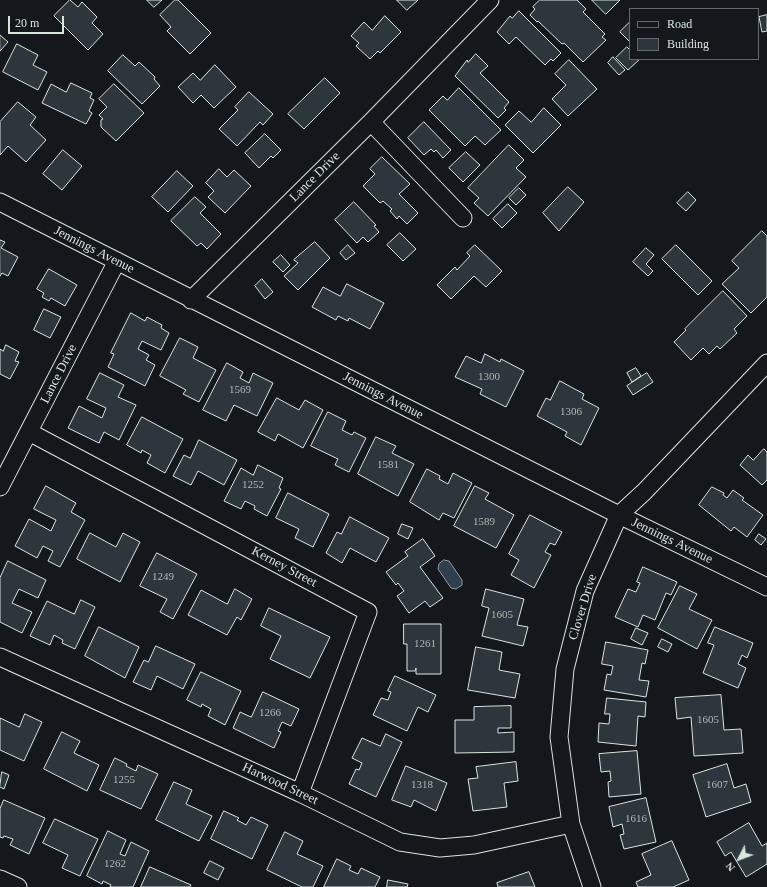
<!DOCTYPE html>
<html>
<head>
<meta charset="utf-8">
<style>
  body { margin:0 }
  #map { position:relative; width:767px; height:887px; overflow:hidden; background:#14181c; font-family:"Times New Roman",serif }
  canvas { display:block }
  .legend { position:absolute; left:629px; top:8px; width:130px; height:52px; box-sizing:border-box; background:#14181c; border:1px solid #626a69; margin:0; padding:5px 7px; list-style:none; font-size:12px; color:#d8e6dc }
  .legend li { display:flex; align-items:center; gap:8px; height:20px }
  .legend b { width:20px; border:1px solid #626a69 }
  .north { position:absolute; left:719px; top:839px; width:40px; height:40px; -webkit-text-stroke:3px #14181c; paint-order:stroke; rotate:228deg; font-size:11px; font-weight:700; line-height:16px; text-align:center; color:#d8e6dc }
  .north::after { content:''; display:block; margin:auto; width:14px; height:18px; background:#d8e6dc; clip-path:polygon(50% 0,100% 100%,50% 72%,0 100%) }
  .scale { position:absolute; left:8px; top:16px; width:56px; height:18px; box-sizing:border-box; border:2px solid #d8e6dc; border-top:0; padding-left:5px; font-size:12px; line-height:14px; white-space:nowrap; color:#d8e6dc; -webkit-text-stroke:3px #14181c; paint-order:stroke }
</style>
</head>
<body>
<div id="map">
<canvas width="767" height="887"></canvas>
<ul class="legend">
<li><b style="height:5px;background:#14181c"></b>Road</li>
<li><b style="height:11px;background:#2c363c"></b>Building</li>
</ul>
<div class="north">N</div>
<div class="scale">20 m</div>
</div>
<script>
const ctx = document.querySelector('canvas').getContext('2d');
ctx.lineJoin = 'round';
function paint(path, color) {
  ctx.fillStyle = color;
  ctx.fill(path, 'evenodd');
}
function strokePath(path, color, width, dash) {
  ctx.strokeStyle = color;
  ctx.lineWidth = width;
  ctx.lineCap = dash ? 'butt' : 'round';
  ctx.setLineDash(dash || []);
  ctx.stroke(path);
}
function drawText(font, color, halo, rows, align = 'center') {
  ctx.font = font + ' "Times New Roman",serif';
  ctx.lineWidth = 3;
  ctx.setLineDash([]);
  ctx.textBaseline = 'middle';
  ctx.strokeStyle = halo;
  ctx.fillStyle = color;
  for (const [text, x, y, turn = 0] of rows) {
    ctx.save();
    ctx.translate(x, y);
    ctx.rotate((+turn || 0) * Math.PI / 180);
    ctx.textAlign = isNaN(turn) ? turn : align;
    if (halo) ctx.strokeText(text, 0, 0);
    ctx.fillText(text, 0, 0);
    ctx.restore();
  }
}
const water = new Path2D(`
  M444,560L449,561L462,580V585L456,589L451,588L438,569L439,564Z`);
const building = new Path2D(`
  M70,0L78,7L82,2L97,17L92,23L103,34L88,50L54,16Z
  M147,0H162L154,7Z
  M175,0H178L211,33L190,54L167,31L171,27L160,15Z
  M397,0H418L407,10Z
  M540,0H577L586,9L583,12L605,34L602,37L606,40L583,62L564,43L562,44L538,21L537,22L530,15L535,9L533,7Z
  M592,0H620L606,14Z
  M519,11L561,53L553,61L551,59L545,65L516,37L509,44L497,32L510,16L512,18Z
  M767,15V31L762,32L759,17Z
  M385,16L401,32L380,53L378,51L370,59L356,46L359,43L351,36L364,22L372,30Z
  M630,22V42L620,32Z
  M0,35L8,42L0,51Z
  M17,44L38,55L33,65L47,72L38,90L3,72Z
  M627,47L630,50V59H640L628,70L616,58Z
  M476,54L488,66L480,73L509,102L504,108L506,110L498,118L455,76L467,60L468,62Z
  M123,55L135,66L139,62L155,77L154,79L160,86L142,104L108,71Z
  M613,57L625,70L619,75L608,63Z
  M569,60L597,89L568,116L552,99L566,85L555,74Z
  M215,65L236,87L214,108L201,95L193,103L178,87L193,73L200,80Z
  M325,78L340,93L304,129L288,114Z
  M71,83L92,93L90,98L94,100L89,111L92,113L86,124L42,103L51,84L66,92Z
  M114,84L144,113L116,141L101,127V120L103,119L99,115L107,107L99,99Z
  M459,88L501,130L485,145L475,136L465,146L429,110L443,96L447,100Z
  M249,92L273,114L263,125L260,122L237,146L219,129L238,110L235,107Z
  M18,102L36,117L30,125L46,140L26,162L8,146L0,155V122Z
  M544,108L561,125L533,153L505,125L519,111L531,122Z
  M424,122L451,150L443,158L436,150L434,152L431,149L424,155L408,138Z
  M265,134L281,150L273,158L271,156L259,168L245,153Z
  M509,145L524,160L516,168L526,177L488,216L474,203L479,198L468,188Z
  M63,150L82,166L62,190L43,174Z
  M466,152L480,165L463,182L449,168Z
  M382,157L410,184L399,194L418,213L407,224L399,216L397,219L390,211L392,209L383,201L380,203L363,186L375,174L370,169Z
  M219,169L227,177L234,170L251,186L225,213L208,197L214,191L206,183Z
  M177,171L193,186L168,212L152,197Z
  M568,187L584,202L559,231L543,213Z
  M519,188L526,195L516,205L509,198Z
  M688,192L696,200L686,211L677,203Z
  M195,197L206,207L200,213L221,234L207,249L201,243L197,246L171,221Z
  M354,202L376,225L374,226L379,232L368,242L363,237L357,243L335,220Z
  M508,204L517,213L502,228L493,219Z
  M762,231L767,236V297L751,313L722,284L739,268L732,261Z
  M400,233L416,249L403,261L387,245Z
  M0,240L5,242L1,248L18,257L8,276L2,273L0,276Z
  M315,242L330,258L298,290L284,276L298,263L294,260Z
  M348,245L355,253L346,260L340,253Z
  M475,245L502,271L486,287L474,276L451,299L437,285L455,267L457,270L470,256L467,253Z
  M676,245L712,281L698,295L662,259Z
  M646,248L654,255L646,264L653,271L648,276L633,262Z
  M281,255L290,265L283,272L273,262Z
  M49,269L77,285L65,306L51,298L49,301L42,297L44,293L37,289Z
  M262,279L273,292L265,299L255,286Z
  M347,284L384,303L370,329L349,318L348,321L338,316L336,320L312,307L323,287L340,296Z
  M723,291L747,316L734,329L737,333L720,349L717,346L709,354L703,348L691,360L674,342L686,330L685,329Z
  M44,309L61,317L50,338L34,330Z
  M131,313L145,321L147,317L162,325L161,328L169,333L161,350L142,341L138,349L149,355L146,360L155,365L145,386L108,367L114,354L111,353Z
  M180,338L198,347L193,358L216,370L199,402L183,394L186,390L160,376Z
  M6,345L19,352L15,361L19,362L10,379L0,374V349L3,351Z
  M485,354L500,362L501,359L524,371L506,407L480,394L482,389L455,377L466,356L481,363Z
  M227,363L243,372L240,378L249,383L253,373L273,383L257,416L234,405L226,421L203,410Z
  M636,368L641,376L632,382L627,373Z
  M100,373L124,385L118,397L136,405L119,440L104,432L99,443L68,428L79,406L102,418L106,408L87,399Z
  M647,373L653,382L633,395L627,386Z
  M560,381L584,394L582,399L599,408L581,445L565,436L567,432L537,416L546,398L550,400Z
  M277,398L299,410L305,400L323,410L303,448L278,434L275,441L258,432Z
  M328,412L346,421L342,430L352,435L354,432L366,438L349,472L335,465L338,459L311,446Z
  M142,417L183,439L165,473L147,463L151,455L142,450L141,453L127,445Z
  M376,437L396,446L392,453L414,464L398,496L358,474Z
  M199,440L237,460L224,485L198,471L191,485L173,476L184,455L190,458Z
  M764,449L767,452V480L762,485L740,465L748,455L753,460Z
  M258,465L283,478L279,488L281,489L267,516L254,509L255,506L245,501L241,509L224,501L241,468L253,475Z
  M427,469L440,476L439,479L448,484L453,473L472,483L454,518L443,513L439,520L410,502Z
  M46,486L76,503L71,512L85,520L60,567L48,561L53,551L43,546L37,558L15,546L29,519L51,531L56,520L34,509Z
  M475,486L489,493L485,499L514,515L496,548L454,526Z
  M712,487L724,493L723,495L727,498L733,490L744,498L742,500L763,515L747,537L734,527L731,531L699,505Z
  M288,493L329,514L313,547L295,538L299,529L276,518Z
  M530,515L562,532L555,545L550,543L545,552L551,555L534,588L511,575L519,560L509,554Z
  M350,517L389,538L376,562L350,548L342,563L326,553L337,532L341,534Z
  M402,524L413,528L408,539L398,534Z
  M90,533L116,547L123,533L140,542L120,582L77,559Z
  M759,534L766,539L761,545L755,540Z
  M423,539L435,556L420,567L443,598L430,607L425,601L409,613L397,596L404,591L398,583L396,585L386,572L408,556L405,552Z
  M157,553L197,574L173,619L160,612L167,599L140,586Z
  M8,561L46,580L38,598L19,589L12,603L32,612L22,633L0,622V578Z
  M643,567L677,582L671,595L666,593L655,620L643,615L638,627L615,617L628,589L636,592L640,583L637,582Z
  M680,586L697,594L689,609L712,620L697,649L658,628Z
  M235,589L252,599L241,620L237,617L227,635L188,615L201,590L227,604Z
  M486,589L524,599L517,625L528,627L523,646L482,636L489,608L482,606Z
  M81,600L95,607L75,649L62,643L63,640L54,635L50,645L30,636L47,601L74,614Z
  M269,608L330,637L310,678L270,659L281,636L261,626Z
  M404,624H441V674H416V668L415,671H407V644H404Z
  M99,627L139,647L125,678L85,656Z
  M715,627L753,643L747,658L742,655L738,664L746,668L738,688L703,673L714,645L708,643Z
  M636,628L648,633L642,645L631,639Z
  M662,639L672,644L668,652L658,647Z
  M606,642L648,650L645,664L642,663L639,680L649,681L646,697L604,690L607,674L611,675L613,666L602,664Z
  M156,646L195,664L183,689L157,676L151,690L133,682L144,660L148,662Z
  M476,647L502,652L499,670L520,674L515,698L468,690Z
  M201,672L241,691L225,725L208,716L211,709L202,704L201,707L187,700Z
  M395,676L436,695L428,712L418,707L407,731L373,715L381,698L388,700L391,692L388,691Z
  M263,692L299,709L291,726L282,722L278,731L281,732L274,748L233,728L240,712L251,717Z
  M721,695L724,730L741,729L743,753L694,756L691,717L677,719L675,698Z
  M607,698L646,702L645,717L638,716L636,746L598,742L599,723L609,724L610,714H605Z
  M511,706V728H498V733L514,732V752L455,753V720H474V707Z
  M25,714L42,722L24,761L0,750V718L19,727Z
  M62,732L80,741L74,753L99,765L87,791L44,769Z
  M386,734L402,742L376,797L349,784L356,769L359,770L362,763L352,758L362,738L380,746Z
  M637,751L641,794L609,797L608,782L611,781L610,771L601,772L599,754Z
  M115,758L127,764L126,766L136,771L138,765L158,774L141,809L100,790Z
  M516,762L518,781L504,783L507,807L473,811L468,779L478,778L476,767Z
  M727,764L734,788L746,784L751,802L706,817L693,775Z
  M406,766L447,783L436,811L414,800L411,807L392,800Z
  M2,772L9,775L4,789L0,787Z
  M174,782L192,790L186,804L212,816L199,841L156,820Z
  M646,798L656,842L624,849L620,835L624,834L622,824L613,827L609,807Z
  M4,800L45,818L29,854L10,845L13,839L4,836L3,838L0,837V809Z
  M224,811L239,818L237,820L246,825L251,817L268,825L252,859L211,839Z
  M55,819L98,839L80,876L62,868L68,855L43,843Z
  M749,823L762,846L767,843V864L746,877L731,852L725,856L717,842Z
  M108,831L126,840L120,854L125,856L131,842L149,851L133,887H110L111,885L103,881L102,884L87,876Z
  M285,832L303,841L297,854L323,866L313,887H302L267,870Z
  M672,841L689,880L673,887H638L636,882L651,875L642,854Z
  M337,859L351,866L349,870L358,874L361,868L380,877L375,887H324Z
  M210,861L224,868L218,880L204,873Z
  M150,867L191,885L190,887H141Z
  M529,872L535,887H498L497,883Z
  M388,880L408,884L407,887H387Z`);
const street = new Path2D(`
  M371,122L463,218
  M0,202L619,515L767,587
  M191,300L371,122L490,0
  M29,432L368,612L300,793
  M0,487L117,261
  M0,657L300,793L400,842L440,848L474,845L571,824
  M0,879L18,887
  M592,887L571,824L559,737L565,669L585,591L619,515L644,492L767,363`);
const numberNames = [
  ["1300",489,377],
  ["1569",240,390],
  ["1306",571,412],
  ["1581",388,465],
  ["1252",253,485],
  ["1589",484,522],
  ["1249",163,577],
  ["1605",502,615],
  ["1261",425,644],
  ["1266",270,713],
  ["1605",708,720],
  ["1255",124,780],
  ["1318",422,785],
  ["1607",717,785],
  ["1616",636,819],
  ["1262",115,864]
];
const streetNames = [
  ["Lance Drive",315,177,-45],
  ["Jennings Avenue",94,250,27],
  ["Lance Drive",59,374,-63],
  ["Jennings Avenue",383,396,27],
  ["Jennings Avenue",672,541,26],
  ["Kerney Street",284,567,28],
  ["Clover Drive",583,607,-73],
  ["Harwood Street",280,784,25]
];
paint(water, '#2f3f4d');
strokePath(water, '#939e99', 1);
paint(building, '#2c363c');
strokePath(building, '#d8e6dc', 1);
strokePath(street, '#d8e6dc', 19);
strokePath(street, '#14181c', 17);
drawText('11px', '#adbab4', null, numberNames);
drawText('13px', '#d8e6dc', '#14181c', streetNames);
</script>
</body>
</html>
